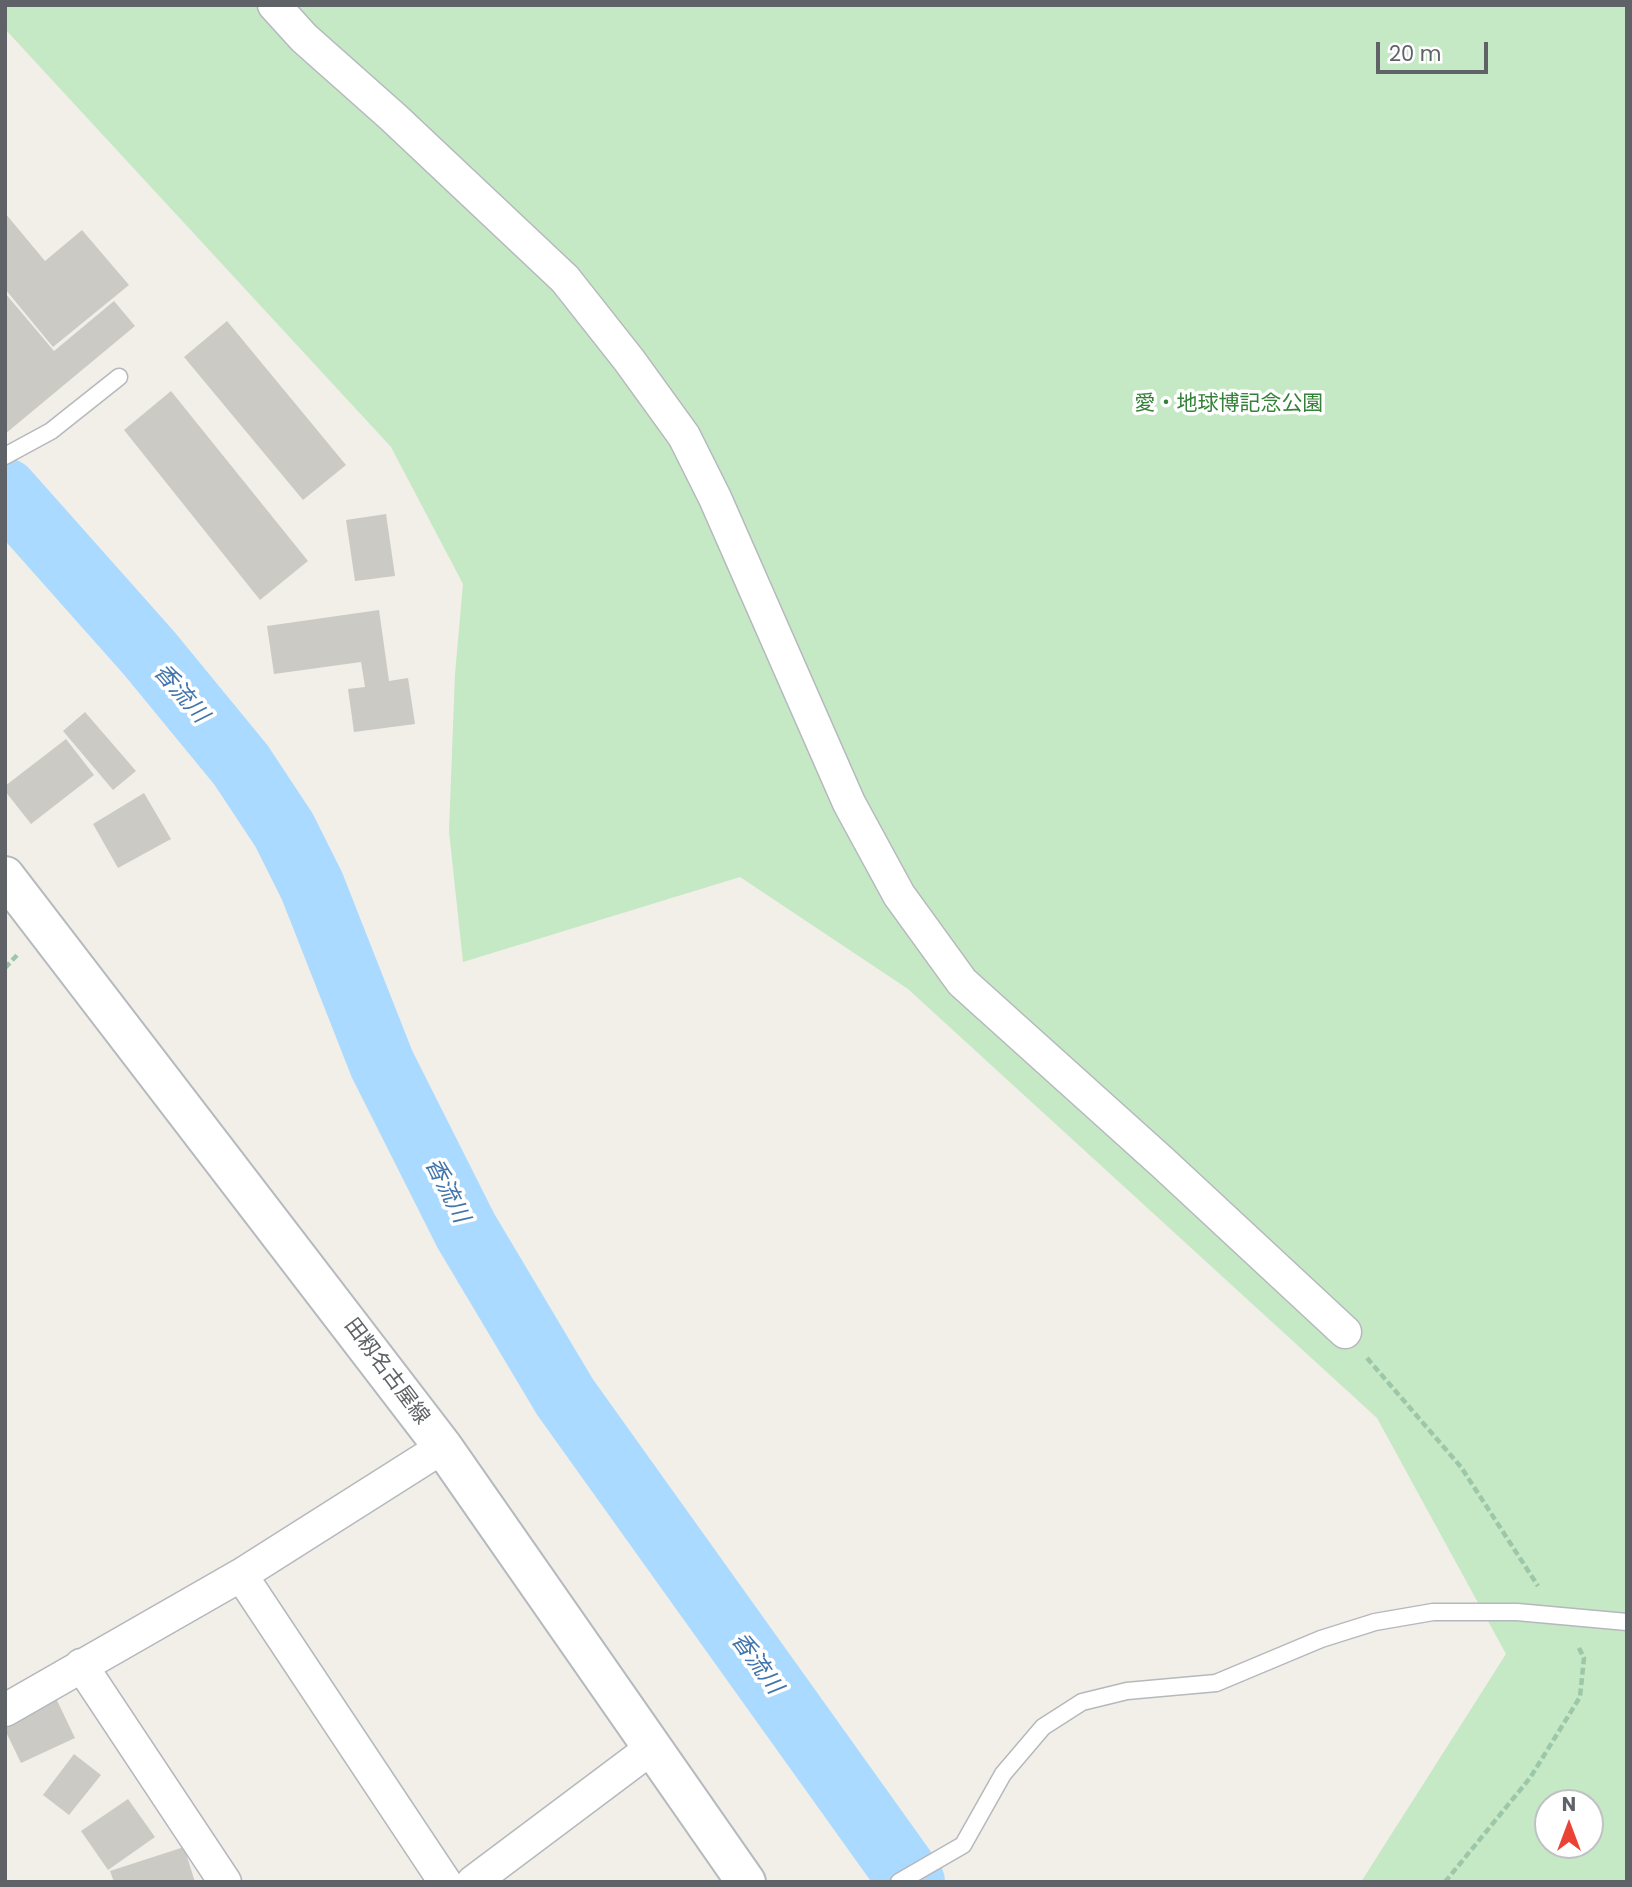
<!DOCTYPE html>
<html>
<head>
<meta charset="utf-8">
<style>
  body { margin:0 }
  #map { position:relative; width:1632px; height:1887px; overflow:hidden; background:#f1efe8; font-family:Poppins,sans-serif }
  canvas { display:block }
  .frame { position:absolute; inset:0; border:7px solid #5f6368; pointer-events:none }
  .north { position:absolute; left:1534px; top:1789px; width:70px; height:70px; box-sizing:border-box; background:#fff; border:2px solid #bfc1c3; border-radius:50%; rotate:0deg; font-size:19px; font-weight:700; line-height:28px; text-align:center; color:#5f6368 }
  .north::after { content:''; display:block; margin:auto; width:24px; height:32px; background:#ea4335; clip-path:polygon(50% 0,100% 100%,50% 72%,0 100%) }
  .scale { position:absolute; left:1376px; top:42px; width:112px; height:32px; box-sizing:border-box; border:4px solid #5f6368; border-top:0; padding-left:9px; font-size:21px; line-height:24px; white-space:nowrap; color:#5f6368; -webkit-text-stroke:5px #fff; paint-order:stroke }
</style>
</head>
<body>
<div id="map">
<canvas width="1632" height="1887"></canvas>
<div class="frame"></div>
<div class="north">N</div>
<div class="scale">20 m</div>
</div>
<script>
const ctx = document.querySelector('canvas').getContext('2d');
ctx.lineJoin = 'round';
function paint(path, color) {
  ctx.fillStyle = color;
  ctx.fill(path, 'evenodd');
}
function strokePath(path, color, width, dash) {
  ctx.strokeStyle = color;
  ctx.lineWidth = width;
  ctx.lineCap = dash ? 'butt' : 'round';
  ctx.setLineDash(dash || []);
  ctx.stroke(path);
}
function drawText(font, color, halo, rows, align = 'center') {
  ctx.font = font + ' Poppins,"Noto Sans JP",sans-serif';
  ctx.lineWidth = 7;
  ctx.setLineDash([]);
  ctx.textBaseline = 'middle';
  ctx.strokeStyle = halo;
  ctx.fillStyle = color;
  for (const [text, x, y, turn = 0] of rows) {
    ctx.save();
    ctx.translate(x, y);
    ctx.rotate((+turn || 0) * Math.PI / 180);
    ctx.textAlign = isNaN(turn) ? turn : align;
    if (halo) ctx.strokeText(text, 0, 0);
    ctx.fillText(text, 0, 0);
    ctx.restore();
  }
}
const green = new Path2D(`
  M5,5H1627V1882H1361L1506,1654L1377,1418L908,989L740,877L463,962L449,831L455,674L463,584L391,447L5,29ZM1548,1803H1590V1845H1548Z`);
const river = new Path2D(`
  M5,491L149,653L241,765L284,830L312,886L382,1064L466,1231L565,1397L912,1882`);
const building = new Path2D(`
  M5,213L45,261L82,230L129,285L53,347L5,289Z
  M5,293L54,351L114,301L135,326L5,434Z
  M227,321L346,465L303,500L184,357Z
  M171,391L308,561L260,600L124,430Z
  M386,514L395,576L355,581L346,520Z
  M379,610L389,681L408,678L415,724L354,732L348,689L365,687L361,662L274,674L267,626Z
  M85,712L136,771L113,790L63,731Z
  M66,739L94,775L31,824L5,791V786Z
  M144,793L171,839L118,868L93,824Z
  M52,1690L75,1738L21,1763L5,1730V1713Z
  M74,1754L101,1775L69,1815L43,1795Z
  M128,1799L155,1837L108,1870L81,1831Z
  M184,1847L195,1882H114L110,1871Z`);
const path = new Path2D(`
  M5,968L19,953
  M1367,1358L1461,1467L1538,1586
  M1445,1882L1530,1778L1580,1697L1584,1658L1578,1646`);
const service = new Path2D(`
  M5,456L51,431L119,377
  M899,1882L963,1845L1003,1774L1043,1727L1082,1702L1127,1691L1216,1683L1321,1639L1375,1622L1433,1612H1517L1627,1622`);
const minor = new Path2D(`
  M274,5L304,38L393,117L565,279L629,360L684,436L715,498L849,803L899,895L962,982L1162,1162L1345,1332
  M241,1575L445,1882
  M81,1665L225,1882
  M5,1710L241,1575L443,1447
  M473,1882L653,1747`);
const secondary = new Path2D(`
  M5,876L443,1447L746,1882`);
const parkNames = [
  ["愛・地球博記念公園",1229,405]
];
const streetNames = [
  ["田籾名古屋線",386,1372,53]
];
const waterNames = [
  ["香流川",180,694,49],
  ["香流川",446,1191,63],
  ["香流川",756,1664,54]
];
paint(green, '#c5e8c5');
strokePath(river, '#aadaff', 66);
paint(building, '#cccac5');
strokePath(service, '#b5b8bc', 19);
strokePath(minor, '#b5b8bc', 35);
strokePath(secondary, '#b6babf', 42);
strokePath(path, '#9cc7a9', 4.5, [7, 3.5]);
strokePath(service, '#fff', 16);
strokePath(minor, '#fff', 32);
strokePath(secondary, '#fff', 38);
drawText('21px', '#348238', '#fff', parkNames);
drawText('21px', '#5f6368', '#fff', streetNames);
drawText('italic 23px', '#4174aa', '#fff', waterNames);
</script>
</body>
</html>
